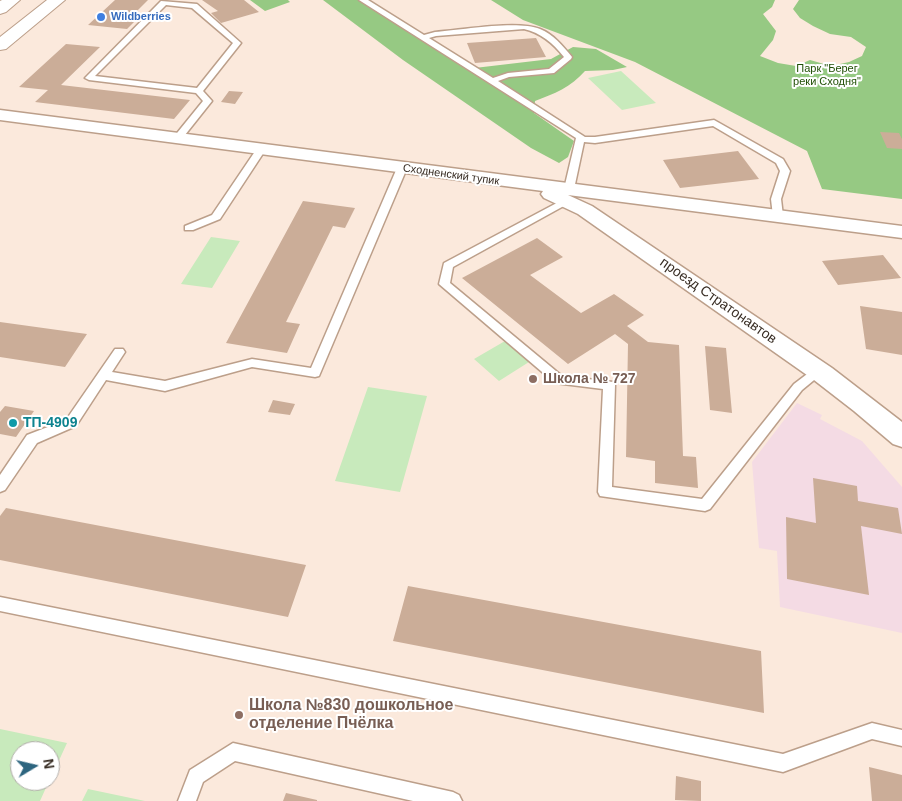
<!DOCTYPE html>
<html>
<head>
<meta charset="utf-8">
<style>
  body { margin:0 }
  #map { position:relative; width:902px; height:801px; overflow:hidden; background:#fbe9dc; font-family:Helvetica,sans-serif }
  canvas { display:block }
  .north { position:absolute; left:10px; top:741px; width:50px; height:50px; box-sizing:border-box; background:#fff; border:1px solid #afaba7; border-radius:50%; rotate:81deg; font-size:14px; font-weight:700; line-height:20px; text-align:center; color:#382d24 }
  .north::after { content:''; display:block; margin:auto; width:18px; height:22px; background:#2d657f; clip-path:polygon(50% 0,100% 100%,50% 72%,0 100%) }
</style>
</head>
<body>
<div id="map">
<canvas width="902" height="801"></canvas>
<div class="north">N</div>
</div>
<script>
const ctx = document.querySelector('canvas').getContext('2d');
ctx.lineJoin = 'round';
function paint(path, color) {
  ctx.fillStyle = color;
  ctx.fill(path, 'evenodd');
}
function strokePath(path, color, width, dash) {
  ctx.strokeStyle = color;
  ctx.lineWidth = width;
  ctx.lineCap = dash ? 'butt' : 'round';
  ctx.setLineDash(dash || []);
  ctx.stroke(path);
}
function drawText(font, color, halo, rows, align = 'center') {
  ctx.font = font + ' Helvetica,sans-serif';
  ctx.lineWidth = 4;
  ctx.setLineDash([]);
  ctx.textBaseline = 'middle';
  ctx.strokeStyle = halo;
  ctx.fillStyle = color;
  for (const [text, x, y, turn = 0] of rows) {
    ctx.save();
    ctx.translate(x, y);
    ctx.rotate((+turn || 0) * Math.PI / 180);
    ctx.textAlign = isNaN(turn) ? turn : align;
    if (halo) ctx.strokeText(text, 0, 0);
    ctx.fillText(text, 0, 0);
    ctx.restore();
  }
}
const industrial = new Path2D(`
  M797,403L822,415L820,419L862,441L902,487V633L780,607L777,551L759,548L752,462Z`);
const green = new Path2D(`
  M621,71L656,103L622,110L588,78Z
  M211,237L240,241L212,288L181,284Z
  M505,341L529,362L499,381L474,359Z
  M368,387L427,396L400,492L335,481Z
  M0,729L67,743L50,780V751H20V781H49L40,801H0Z
  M88,789L145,801H82Z`);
const forest = new Path2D(`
  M250,0H288L290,2L265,11Z
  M323,0H359L466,69L551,59L573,47L596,49L627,67L613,70L585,71C571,87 554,94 535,101L534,113L574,141L568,157L559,163L531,148L403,60Z
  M491,0H775L772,7L763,14L776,31L773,40L760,56L778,63L796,66L810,60L831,66L849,62L862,56L866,47L851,37L830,34L813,26L800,18L793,9L799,0H902V199L822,189L807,151L635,62L523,20Z`);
const building = new Path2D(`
  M115,0H148L131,17H139L127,29L88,25Z
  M202,0H244L259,12L221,23L211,13L218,11Z
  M536,38L546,57L475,63L467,43Z
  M66,44L100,47L61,85L190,100L174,119L35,102L48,90L19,87Z
  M229,91L243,92L235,104L221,102Z
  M880,132L899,133L902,139V149L887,148Z
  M738,151L759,179L680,188L663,160Z
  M303,201L355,208L345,228L333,226L286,322L300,324L287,353L226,343Z
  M537,238L563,257L530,275L581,313L614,294L644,315L627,326L648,342L679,345L683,456L696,457L698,488L655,483V461L626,457L628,344L615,334L568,364L462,278Z
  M883,255L901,278L838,285L822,261Z
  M860,306L902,312V355L866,349Z
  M0,322L65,331L87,334L65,367L0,357Z
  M705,346L726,348L732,413L710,410Z
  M273,400L295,404L290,415L268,412Z
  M5,406L34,411L16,437L0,434V412Z
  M813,478L857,486L858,501L898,508L902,534L861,526L869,595L787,579L786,517L816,523Z
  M6,508L306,565L288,617L0,560V516Z
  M408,586L761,651L764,713L393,641Z
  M869,767L902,775V801H872Z
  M676,776L701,781V801L675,800Z
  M286,793L317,800V801H283Z`);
const lane = new Path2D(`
  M359,0H368L424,35L435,32C462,30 517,20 540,29C553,34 563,46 572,57L571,59L554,73L509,77L498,81L585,137H595L714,120L783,159L790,171L781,199L783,216L778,219L773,216L771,199L780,171L776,163L713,126L595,143L584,142L574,189L572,191H566L564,189L576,138ZM524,29C541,33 553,43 564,57L549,69L508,73L493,78L429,38L436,36Z
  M161,1L197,4L241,43L203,91L212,101L181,140L178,141L173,138L203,101L196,93L89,80L85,78ZM166,5L192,8L233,43L197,88L95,76Z
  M261,146L266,149L220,219L193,230H185V226L212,215L258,147Z
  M402,165L407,168L319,376L315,377L252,367L165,391L106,380L76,426L37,443L5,490L0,492V475L27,435L66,420L115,349H123L125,352L112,372L165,381L252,359L311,368L397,168Z
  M568,197L571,198V202L453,267L450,283L562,376L613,382L615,385L612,487L702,499L794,384L815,368H823L825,371L802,390L710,509L705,511L600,496L598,492L603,389L555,383L439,284L444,263Z
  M0,597L783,754L872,723L902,730V746L872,739L783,772L0,611Z
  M233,743L453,792L459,795L462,801H413L235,761L203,782L196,801H178L190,770Z`);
const street = new Path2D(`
  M0,110L902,226V238L568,195L592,206L832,368L902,422V447L893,444L854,411L814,380L578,214L544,198L541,194L543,191L0,120Z`);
const primary = new Path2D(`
  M2,0H20L6,12L0,14V1Z
  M47,0H65L6,49L0,50V37Z`);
const markers = [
  [101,17,5,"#3f7fe0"],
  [533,379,5,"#8d6e63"],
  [13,423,5,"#0f9aa8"],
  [239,715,5,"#8d6e63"]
];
const farShopnames = [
  ["Wildberries",111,17]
];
const farParknames = [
  ["Парк \"Берег",827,69],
  ["реки Сходня\"",827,82]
];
const farStreetnames = [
  ["Сходненский тупик",451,175,8]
];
const streetNames = [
  ["проезд Стратонавтов",718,301,35]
];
const educationNames = [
  ["Школа № 727",543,379]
];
const cultureNames = [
  ["ТП-4909",23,423]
];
const nearEducationnames = [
  ["Школа №830 дошкольное",249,706],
  ["отделение Пчёлка",249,724]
];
paint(industrial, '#f4dbe4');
paint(green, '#c8eabc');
paint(forest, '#96c983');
paint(building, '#cbad98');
strokePath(lane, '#bc9f8a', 3);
strokePath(street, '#bc9f8a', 3);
strokePath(primary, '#bc9f8a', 2);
paint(lane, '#fff');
paint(street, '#fff');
paint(primary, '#fff');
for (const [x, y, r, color] of markers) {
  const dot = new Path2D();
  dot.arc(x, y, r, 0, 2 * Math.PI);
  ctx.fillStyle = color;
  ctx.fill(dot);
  strokePath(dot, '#fff', 2);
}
drawText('bold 11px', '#366cbe', '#fff', farShopnames, 'left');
drawText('11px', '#204f05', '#fff', farParknames);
drawText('11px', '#382d24', '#fff', farStreetnames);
drawText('14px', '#382d24', '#fff', streetNames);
drawText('bold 14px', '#785e54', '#fff', educationNames, 'left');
drawText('bold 14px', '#0d838f', '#fff', cultureNames, 'left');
drawText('bold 16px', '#785e54', '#fff', nearEducationnames, 'left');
</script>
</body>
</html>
